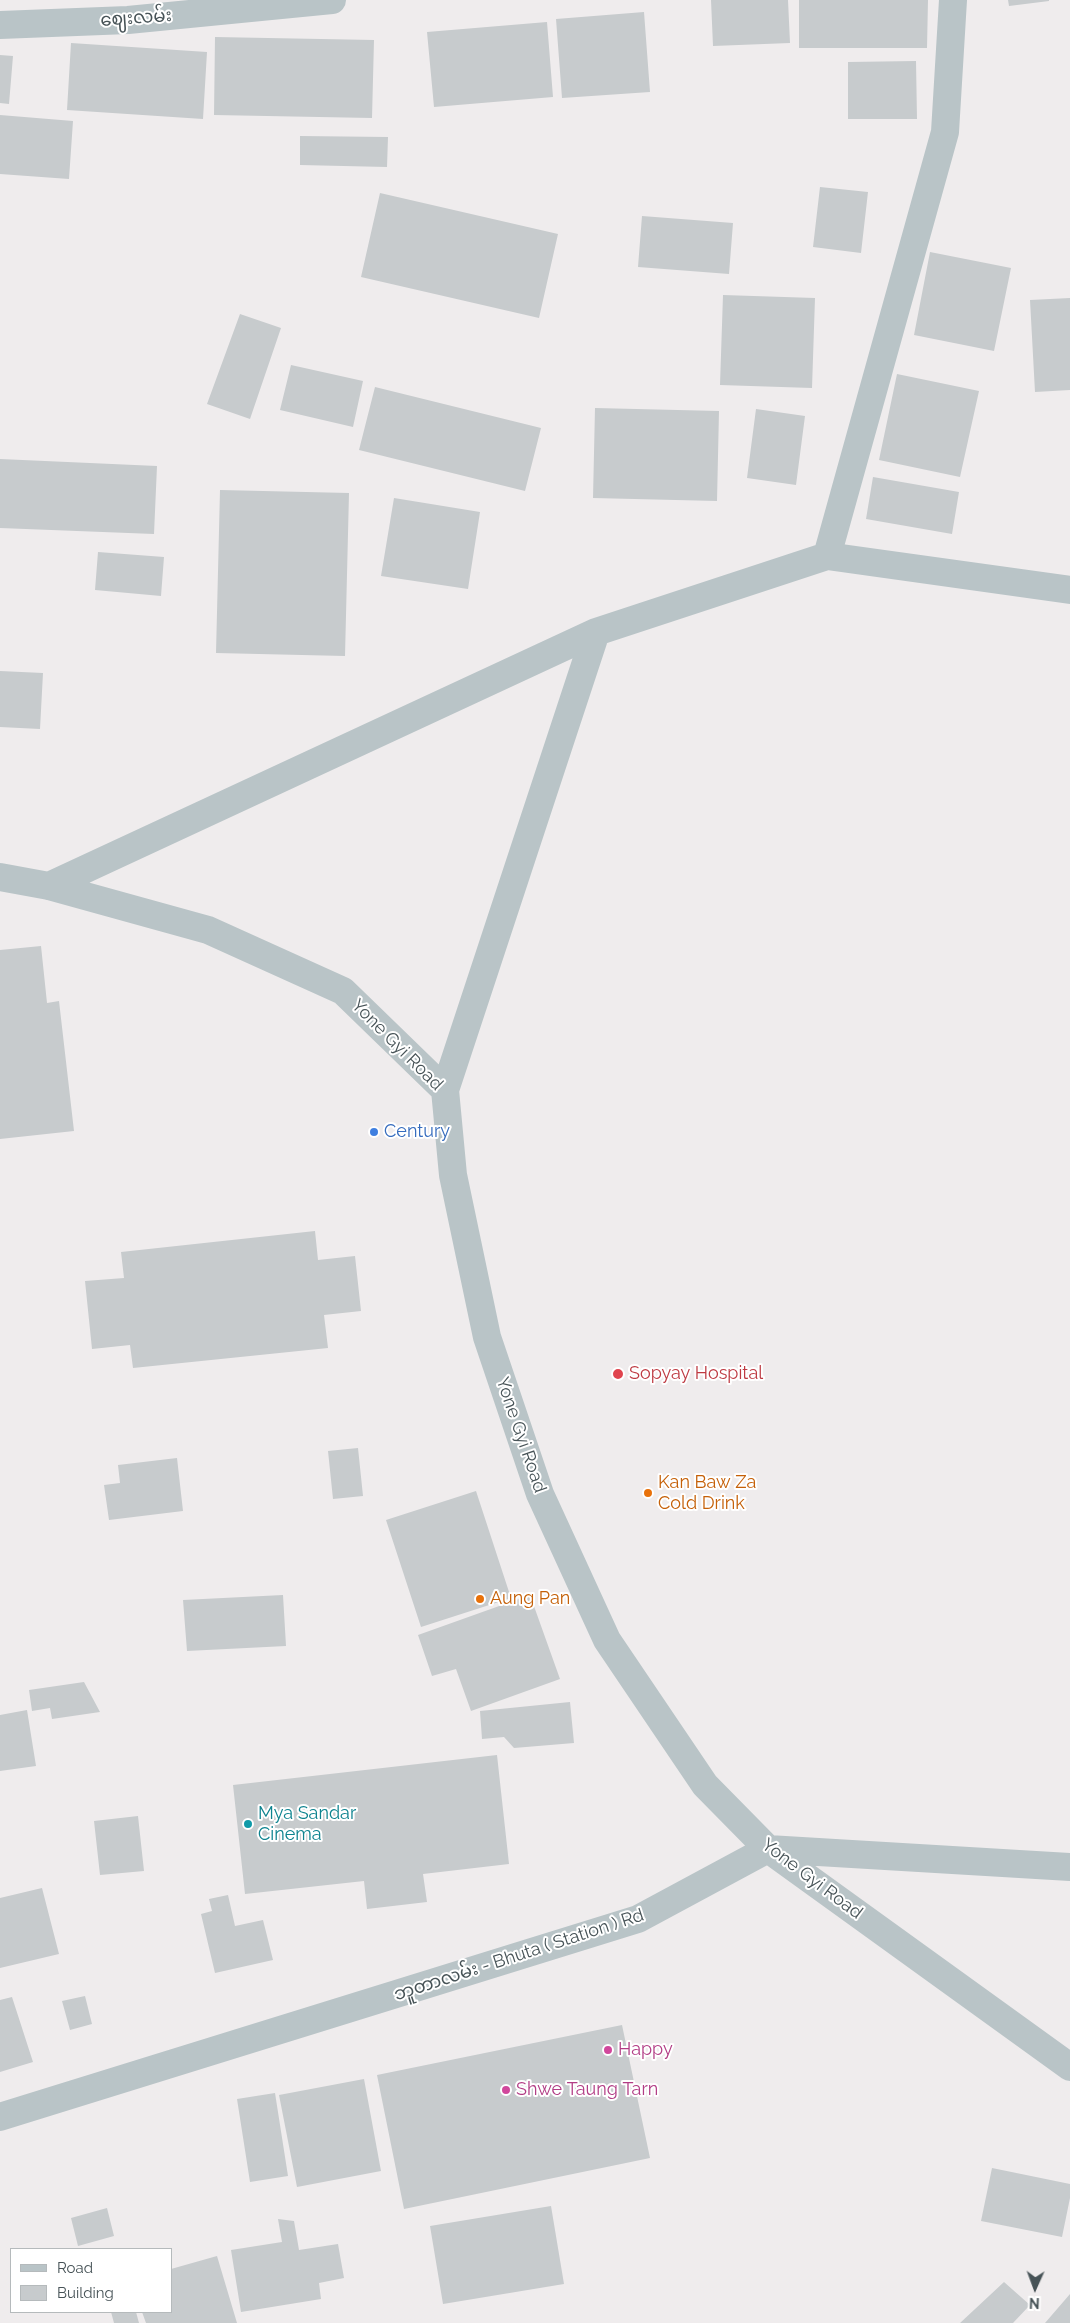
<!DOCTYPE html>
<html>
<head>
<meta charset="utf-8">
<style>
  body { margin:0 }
  #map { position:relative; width:1070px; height:2323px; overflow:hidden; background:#efeced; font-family:Raleway,sans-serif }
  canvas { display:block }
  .legend { position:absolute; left:10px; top:2248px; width:162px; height:65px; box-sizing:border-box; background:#fff; border:1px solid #b5babc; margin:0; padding:6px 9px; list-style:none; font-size:15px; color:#475357 }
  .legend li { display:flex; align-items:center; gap:10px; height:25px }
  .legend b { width:25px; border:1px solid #b5babc }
  .north { position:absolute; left:1010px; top:2263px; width:50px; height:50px; -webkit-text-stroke:4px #fff; paint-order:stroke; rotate:182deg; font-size:14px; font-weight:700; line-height:20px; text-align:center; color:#475357 }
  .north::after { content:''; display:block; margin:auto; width:18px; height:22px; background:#475357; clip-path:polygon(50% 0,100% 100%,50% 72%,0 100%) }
</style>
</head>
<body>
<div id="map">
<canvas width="1070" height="2323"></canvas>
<ul class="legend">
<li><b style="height:6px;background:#b9c4c7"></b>Road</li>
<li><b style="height:14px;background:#c7cbcd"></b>Building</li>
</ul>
<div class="north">N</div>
</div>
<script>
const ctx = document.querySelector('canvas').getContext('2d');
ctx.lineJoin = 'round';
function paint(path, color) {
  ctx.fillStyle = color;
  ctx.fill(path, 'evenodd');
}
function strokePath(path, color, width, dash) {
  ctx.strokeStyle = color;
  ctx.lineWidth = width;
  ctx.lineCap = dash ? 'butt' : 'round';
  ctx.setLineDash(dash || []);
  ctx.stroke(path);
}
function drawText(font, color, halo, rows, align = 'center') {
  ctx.font = font + ' Raleway,"Noto Sans Myanmar",sans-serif';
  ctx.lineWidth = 4;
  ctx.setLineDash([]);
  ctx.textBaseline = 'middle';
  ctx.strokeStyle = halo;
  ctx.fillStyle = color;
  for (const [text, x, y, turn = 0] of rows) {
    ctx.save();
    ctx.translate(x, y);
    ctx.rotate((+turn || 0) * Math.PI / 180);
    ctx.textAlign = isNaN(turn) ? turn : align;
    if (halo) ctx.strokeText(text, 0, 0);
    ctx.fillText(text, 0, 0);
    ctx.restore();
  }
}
const building = new Path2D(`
  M711,0H788L790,43L713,46Z
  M799,0H928L927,48H799Z
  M1008,0H1049V1L1009,6Z
  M644,12L650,92L562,98L556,19Z
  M547,22L553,97L434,107L427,32Z
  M215,37L374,40L372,118L214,115Z
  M71,43L207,52L203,119L67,110Z
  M0,55L13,56L9,104L0,103Z
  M916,61L917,119H848V62Z
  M0,115L73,121L69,179L0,174Z
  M300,136L388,137L387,167L300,165Z
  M820,187L868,192L861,253L813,247Z
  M380,193L558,234L539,318L361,277Z
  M642,216L733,223L729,274L638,267Z
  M930,252L1011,268L994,351L914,335Z
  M723,295L815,298L812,388L720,385Z
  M1070,298V390L1035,392L1030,300Z
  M240,314L281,328L250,419L207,404Z
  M291,365L363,381L353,427L280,410Z
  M897,374L979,391L960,477L879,460Z
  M375,387L541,428L525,491L359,450Z
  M595,408L719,411L717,501L593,498Z
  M756,409L805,416L796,485L747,478Z
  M0,459L157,466L154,534L0,528Z
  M873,477L959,492L952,534L866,519Z
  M220,490L349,493L345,656L216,653Z
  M394,498L480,512L468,589L381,576Z
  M98,552L164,557L161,596L95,590Z
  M0,671L43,673L40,729L0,727Z
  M41,946L47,1003L59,1001L74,1131L0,1139V950Z
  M315,1231L318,1260L355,1256L361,1311L324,1315L328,1348L133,1368L130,1345L92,1349L85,1281L124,1278L121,1252Z
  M358,1448L363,1496L333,1499L328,1451Z
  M177,1458L183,1511L109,1520L104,1485L120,1483L118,1465Z
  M476,1491L511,1598L421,1627L386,1520Z
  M283,1595L286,1646L187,1651L183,1600Z
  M530,1595L560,1679L471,1711L456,1669L432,1676L418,1635Z
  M84,1682L100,1712L52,1719L50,1708L32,1711L29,1690Z
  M570,1702L574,1743L514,1748L504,1737L482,1739L480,1711Z
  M27,1710L36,1766L0,1771V1715Z
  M497,1755L509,1864L423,1874L427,1902L367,1909L364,1881L245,1894L233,1785Z
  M138,1816L144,1871L100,1875L94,1821Z
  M42,1888L59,1954L0,1968V1898Z
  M228,1895L235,1926L263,1920L273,1960L215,1973L201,1914L212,1911L209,1899Z
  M85,1996L92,2024L70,2030L62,2001Z
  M12,1997L33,2062L0,2072V2000Z
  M622,2025L650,2158L404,2209L377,2075Z
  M364,2079L381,2171L297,2187L279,2095Z
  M275,2093L288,2176L250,2182L237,2099Z
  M992,2168L1070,2184V2198L1062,2237L981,2221Z
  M551,2206L564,2284L443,2304L430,2226Z
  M107,2208L114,2236L78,2246L71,2218Z
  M278,2219L294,2221L299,2250L338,2244L344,2278L319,2283L321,2299L241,2312L231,2250L282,2242Z
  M217,2256L237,2323H146L142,2312H171V2269Z
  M1004,2282L1030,2305L1013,2323H960Z
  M1070,2294V2323H1045Z
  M111,2312H136L139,2323H114Z`);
const minor = new Path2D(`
  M0,25L128,20L332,0
  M827,556L945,132L953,0
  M0,877L49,886L208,930L343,991L445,1090L453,1175L487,1337L540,1494L607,1640L705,1785L768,1849L1070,2067
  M49,886L596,632L827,556L1070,590
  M445,1090L596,632
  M0,2117L638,1919L768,1849L1070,1867`);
const markers = [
  [374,1132,5,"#3f7fe0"],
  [618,1374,6,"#e0444e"],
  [648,1493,5,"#e8710a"],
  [480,1599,5,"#e8710a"],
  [248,1824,5,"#0f9aa8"],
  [608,2050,5,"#d1479c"],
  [506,2090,5,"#d1479c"]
];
const streetNames = [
  ["ဈေးလမ်း",136,18,-4],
  ["Yone Gyi Road",397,1045,45],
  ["Yone Gyi Road",521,1435,71],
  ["Yone Gyi Road",812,1879,37],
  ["ဘူတာလမ်း - Bhuta ( Station ) Rd",519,1955,-18]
];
const shopNames = [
  ["Century",384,1132]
];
const healthNames = [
  ["Sopyay Hospital",629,1374]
];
const foodNames = [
  ["Kan Baw Za",658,1483],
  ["Cold Drink",658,1504],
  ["Aung Pan",490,1599]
];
const cultureNames = [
  ["Mya Sandar",258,1814],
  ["Cinema",258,1835]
];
const hotelNames = [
  ["Happy",618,2050],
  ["Shwe Taung Tarn",516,2090]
];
paint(building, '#c7cbcd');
strokePath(minor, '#b9c4c7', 28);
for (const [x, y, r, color] of markers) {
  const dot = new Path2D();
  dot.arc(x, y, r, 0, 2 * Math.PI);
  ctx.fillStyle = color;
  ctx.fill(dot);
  strokePath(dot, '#fff', 2);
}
drawText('18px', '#475357', '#fff', streetNames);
drawText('18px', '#366cbe', '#fff', shopNames, 'left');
drawText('18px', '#be3a42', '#fff', healthNames, 'left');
drawText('18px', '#c56008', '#fff', foodNames, 'left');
drawText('18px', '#0d838f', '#fff', cultureNames, 'left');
drawText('18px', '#b23c85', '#fff', hotelNames, 'left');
</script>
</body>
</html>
